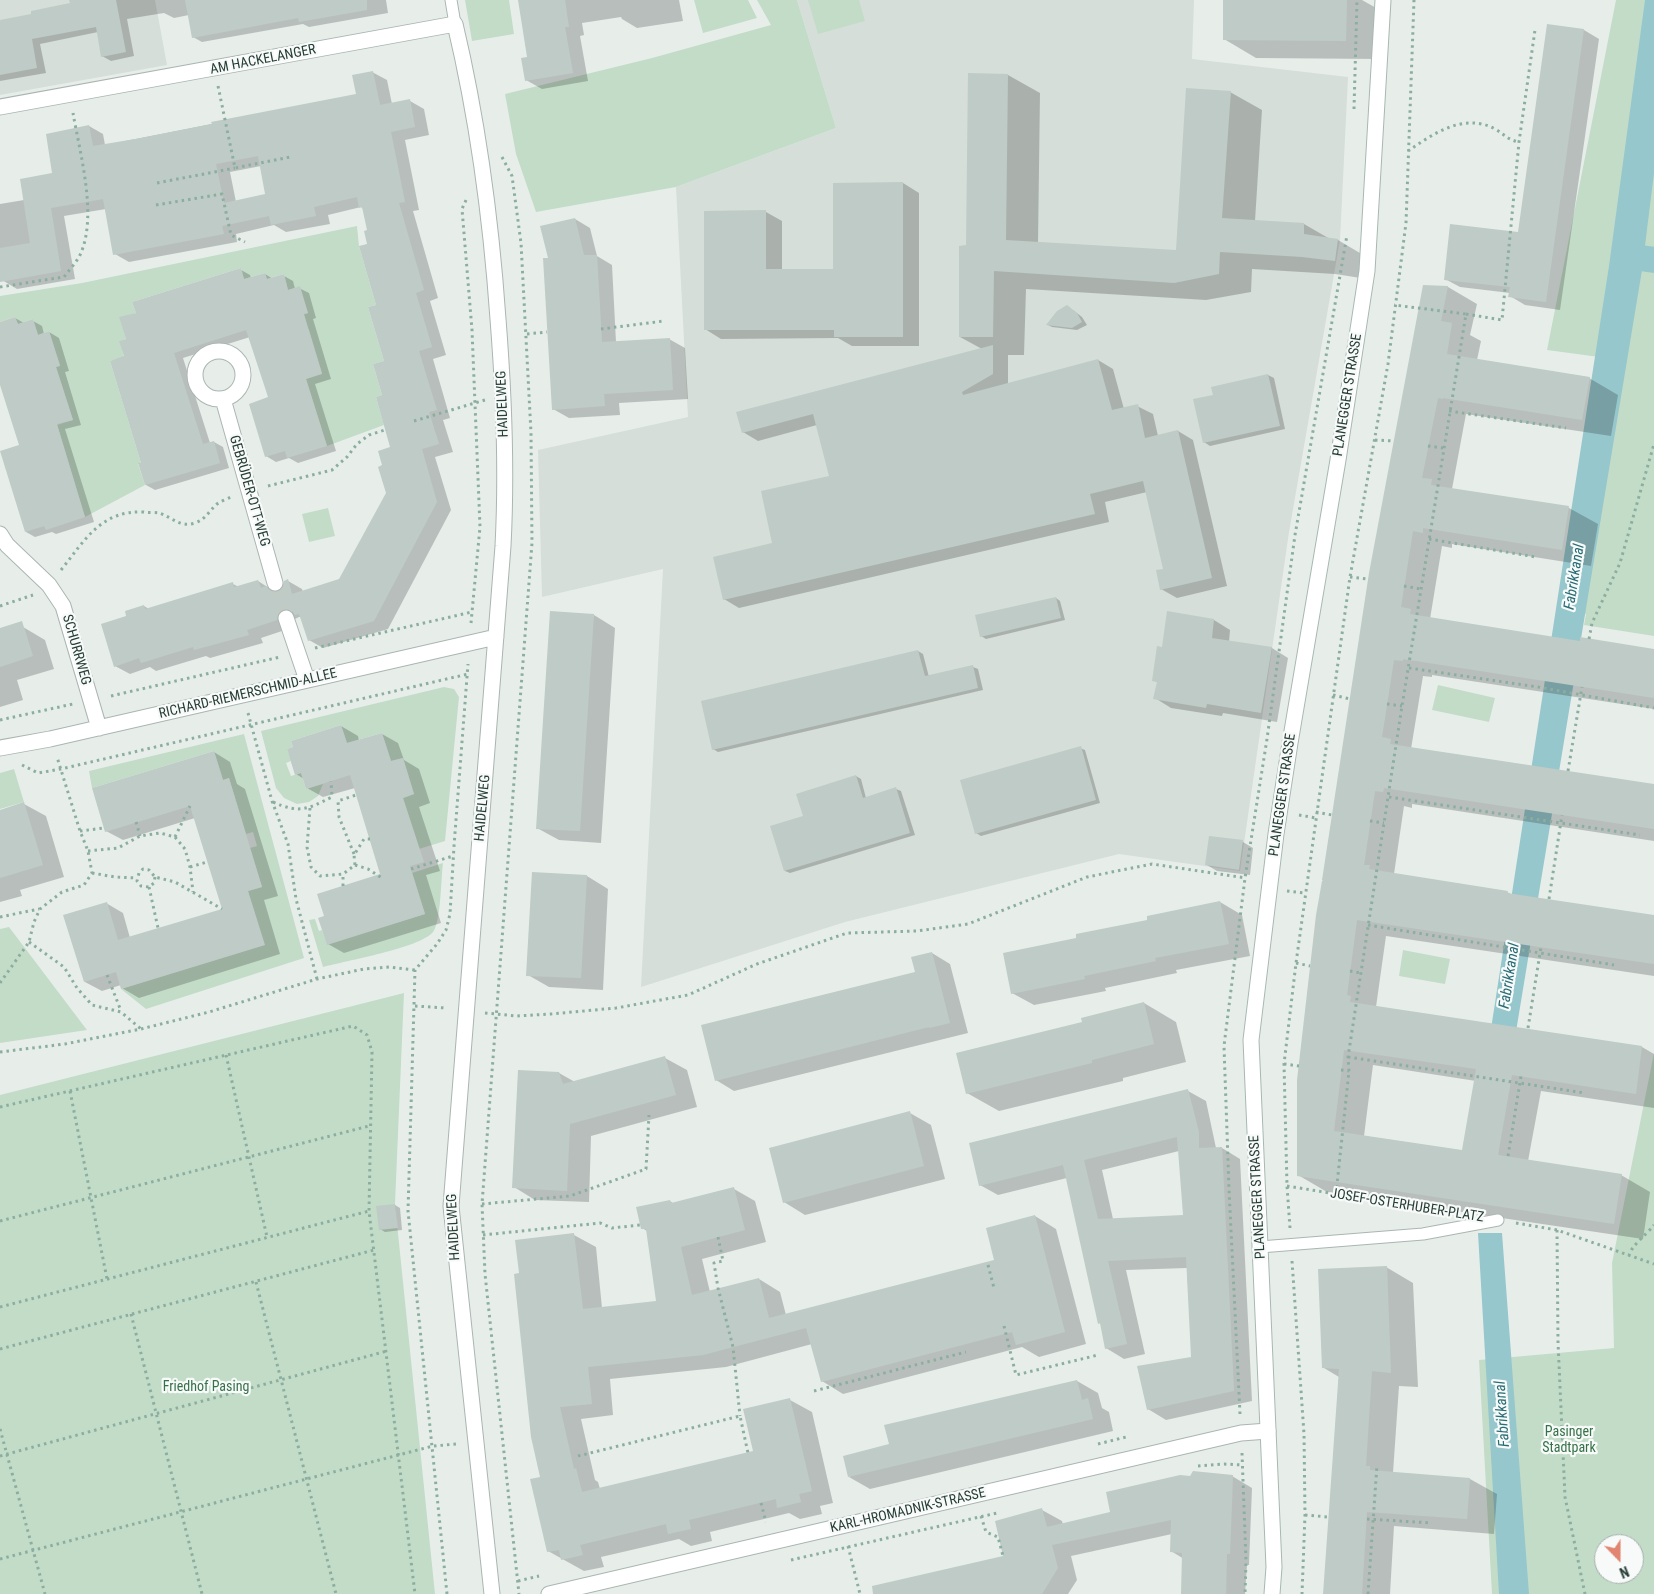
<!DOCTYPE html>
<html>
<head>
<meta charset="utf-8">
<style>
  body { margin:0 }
  #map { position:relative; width:1654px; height:1594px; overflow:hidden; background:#e7eeea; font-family:"Roboto Condensed",sans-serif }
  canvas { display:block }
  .north { position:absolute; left:1594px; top:1534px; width:50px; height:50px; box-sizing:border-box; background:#f7faf9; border:1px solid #a4afab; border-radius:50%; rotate:158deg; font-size:14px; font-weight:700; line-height:20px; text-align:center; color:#273e37 }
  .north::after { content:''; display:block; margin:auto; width:18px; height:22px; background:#e28570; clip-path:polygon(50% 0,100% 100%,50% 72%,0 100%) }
</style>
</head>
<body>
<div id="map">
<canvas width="1654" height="1594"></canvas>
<div class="north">N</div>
</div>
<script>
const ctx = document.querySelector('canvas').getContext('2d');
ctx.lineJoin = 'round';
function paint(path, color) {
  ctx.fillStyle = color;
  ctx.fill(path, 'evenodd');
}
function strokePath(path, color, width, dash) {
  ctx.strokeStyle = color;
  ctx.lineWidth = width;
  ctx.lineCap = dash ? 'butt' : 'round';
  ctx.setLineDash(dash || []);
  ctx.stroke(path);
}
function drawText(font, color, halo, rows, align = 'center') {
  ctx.font = font + ' "Roboto Condensed",sans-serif';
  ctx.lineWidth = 4.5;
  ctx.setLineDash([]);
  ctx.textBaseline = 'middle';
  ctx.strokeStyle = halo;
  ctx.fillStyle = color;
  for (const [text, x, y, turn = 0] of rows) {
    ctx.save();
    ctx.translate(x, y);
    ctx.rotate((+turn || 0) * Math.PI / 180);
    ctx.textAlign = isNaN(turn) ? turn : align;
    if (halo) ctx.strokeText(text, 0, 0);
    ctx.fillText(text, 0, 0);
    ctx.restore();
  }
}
const built = new Path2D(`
  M0,0H155L167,65L0,95Z
  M797,0H1194L1192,59L1348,77L1340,240L1289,532L1240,871L1119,854L845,922L641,987L663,569L542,597L538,450L688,417L676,187L836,128Z`);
const green = new Path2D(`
  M465,0H509L514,34L472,41Z
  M694,0H748L757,18L703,33Z
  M757,0H797L836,128L676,187L536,212L516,154L505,94L652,58L771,25Z
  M808,0H859L865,21L818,34Z
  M1616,0H1654V636L1584,625L1586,614H1559L1599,357L1547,350Z
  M357,226L359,246L376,305L368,307L384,361L373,364L382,395L376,397L384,425L327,446L306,379L322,373L309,330L297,317L308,313L299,287L288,290L284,274L267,279L265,273L244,279L241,268L132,302L136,313L120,318L126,339L120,341L124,357L110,361L141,463L138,464L145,485L85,517L57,425L73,420L56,367L60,365L49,331L38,335L33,319L18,324L15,317L0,322V296L82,283Z
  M328,508L335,536L309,542L302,514Z
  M1438,685L1495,698L1489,722L1432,710Z
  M444,687L454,689L459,697L445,841L419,849L403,798L414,794L403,758L391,761L382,733L347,743L341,725L291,741L293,747L287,749L291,761L286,763L291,776L301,773L306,789L323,784L318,796L309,802L297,804L284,798L276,788L261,731Z
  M244,734L304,958L146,1009L121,989L264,945L248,891L262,887L250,848L257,846L253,832L246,834L229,778L223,780L214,751L92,788L89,771Z
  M14,769L24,802L0,809V773Z
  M443,863C441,878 441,922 433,932C420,948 345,961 323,967L309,920L315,919L319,931L322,930L327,944L425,914L412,873Z
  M9,927L87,1030L0,1043V929Z
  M1403,950L1450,959L1445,984L1399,976Z
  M404,993L395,1204L435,1594H0V1095Z
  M1654,1053V1594H1492L1479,1360L1614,1348L1612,1263ZM1604,1544H1634V1574H1604Z`);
const water = new Path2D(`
  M1645,0H1654V173L1642,270L1505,1098L1484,1074L1609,266Z
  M1478,1233H1502L1529,1594H1499Z`);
const shadow = new Path2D(`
  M70,0H386L388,13L309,27L303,24L202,42L193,37L189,15L174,18L164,13L127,19L134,56L111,61L102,56L98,32L40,44L46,73L0,81V21L33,15L71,4Z
  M519,0H679L683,21L637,28L622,19L621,17L582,23L584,35L580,36L588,81L542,89L526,80L528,58Z
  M1224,0H1362L1378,9V59L1256,58L1224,39Z
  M1548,25L1584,30L1599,39L1560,310L1525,305L1510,296V293L1460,287L1445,279L1519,233Z
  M372,72L387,80L392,104L410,101L424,109L429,135L405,140L419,210L413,211L438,298L430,301L446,355L433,359L450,418L443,420L453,452L435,457L451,510L388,629L323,648L309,640L301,617H299L293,620L291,628L261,638L263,643L210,658L206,656L156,671L150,667L130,674L115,666L128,616L144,606L149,609L233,584L239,587L258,581L277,593L283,590L288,581L302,589L303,592L340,580L387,493L384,466L392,448L384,396L385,362L368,245L369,230L363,209L361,207L328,215L330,224L286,232L274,225L236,234L237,242L129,262L115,254L106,209L64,216L75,279L17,289L2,280L0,267V204L24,200L53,174L89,126L103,134L105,145L358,95ZM261,166L266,195L236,202L230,172Z
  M970,74L1008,75L1040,93L1038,243L1177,252L1230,92L1262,110L1255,221L1304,224L1330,239L1338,240L1370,259L1367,279L1335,274L1252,269L1251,292L1206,300L1026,289L1024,355H1008V384L1098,360L1113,369L1124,409L1137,406L1153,414L1158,436L1178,431L1193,440L1227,586L1177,598L1161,589L1165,570L1147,492L1105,502L1109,522L739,608L724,599L774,544L830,476L817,425L758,441L743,432L982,349L960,337L967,247Z
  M903,183L919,193V346H852L838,338L721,339L705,329L766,212L782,221V270H834Z
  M575,219L590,228L597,256L612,265L616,342L669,339L685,348L688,399L619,403L620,415L569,418L553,409L549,259Z
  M241,270L250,275L251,278L265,274L273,279L284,276L293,281L295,289L299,288L309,293L316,318L313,319L331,379L315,384L336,451L298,463L289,458L276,462L266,456L270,398L250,337L183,358L210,443L214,442L223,447L229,468L155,490L146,485L126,357L128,339L137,313Z
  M1424,286L1448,287L1477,304L1470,335L1481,341L1477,360L1589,378L1618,395L1611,436L1466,414L1452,489L1569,508L1598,524L1591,566L1452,544V548L1442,546L1430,619L1581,642L1654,650V709L1432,675V677L1423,676L1411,749L1654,786V841L1412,804V808L1404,806L1394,874L1507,892L1514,896L1654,916V976L1386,936L1376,1007L1642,1047L1654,1054V1108L1541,1091L1528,1161L1621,1175L1650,1192L1643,1239L1327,1192L1298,1175ZM1373,1065L1476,1081L1463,1151L1364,1136Z
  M1073,310L1082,317L1087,325L1077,330L1052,327L1048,325Z
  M15,318L24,323L33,321L42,326L44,334L49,332L59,338L69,371L65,372L81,425L65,429L94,522L56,534L52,532L35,537L26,532L20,446L0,383V323Z
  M1268,375L1274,378L1285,429L1210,446L1204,442Z
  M1056,598L1060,601L1065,620L986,639L981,636Z
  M594,615L615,628L601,843L559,840L537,828Z
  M1214,620L1230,630L1229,642L1272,648L1288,658L1277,722L1223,713L1222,716L1171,708L1155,698L1158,683L1154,680L1163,648Z
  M23,627L45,640L54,669L17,680L23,700L0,707V634Z
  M918,651L923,654L929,677L973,667L978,669L983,690L718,752L713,749Z
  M341,726L358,736L359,741L382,734L398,743L404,760L419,769L430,803L419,807L440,871L426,875L441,923L344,953L328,944L326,917L382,875L355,788L323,797L307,788L304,779L296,774Z
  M1080,748L1085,750L1100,803L981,836L976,833Z
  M214,752L230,762L237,784L245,789L278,896L264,900L280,954L139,998L122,988L121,985L102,991L85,982L65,916L106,903L123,913L130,938L223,910L195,818L123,840L106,831Z
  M856,776L861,779L866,798L896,789L901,791L915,835L790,873L785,871L805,817Z
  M24,804L46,816L64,877L20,890L22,896L0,902V811Z
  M1243,842L1253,848L1250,875L1217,871L1207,865Z
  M587,876L608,889L603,990L549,987L528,975Z
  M1220,902L1242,915L1250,956L1176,970L1177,973L1105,988L1106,991L1034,1005L1012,993L1078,939Z
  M932,953L950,964L968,1033L734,1091L716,1080L916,972Z
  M1144,1003L1176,1022L1186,1062L1123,1078V1081L999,1111L967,1093L1084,1023Z
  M665,1058L687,1070L697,1107L591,1136L589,1202L535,1200L514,1187L559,1073L575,1082Z
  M1188,1091L1206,1101L1216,1148H1222L1240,1159L1252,1401L1166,1420L1148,1409L1192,1358L1187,1268L1126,1270L1145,1354L1124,1359L1106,1348L1101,1324L1099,1323L1067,1178L998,1195L980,1185ZM1179,1151L1184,1216L1113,1219L1102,1170Z
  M910,1113L931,1125L945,1179L805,1215L784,1202Z
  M734,1189L755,1201L766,1242L702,1259L710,1292L759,1279L780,1292L786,1315L995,1261L1035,1216L1056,1229L1086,1344L1039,1357L1022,1347L843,1394L822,1381L812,1344L726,1367L610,1379L613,1415L581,1419L595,1480L598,1482L600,1489L755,1452L790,1400L812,1412L833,1503L820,1506L822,1514L800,1519L789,1513L710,1532L712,1541L691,1546L679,1539L601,1557L604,1567L584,1571L548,1551L520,1274L574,1235L596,1247L602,1308L658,1302L647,1231L642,1228L670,1201L674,1204Z
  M395,1205L400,1208L402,1230L385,1232L380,1229L378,1207Z
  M1386,1267L1413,1283L1418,1387L1399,1386L1393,1473L1470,1479L1497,1494L1494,1534L1394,1526L1390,1594H1324L1339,1377L1324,1368Z
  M1077,1381L1098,1393L1102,1408L1109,1412L1113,1431L870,1489L849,1477L890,1445Z
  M1232,1476L1252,1488L1249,1565H1247L1245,1594H1182L1184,1559L1171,1551L1172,1534L1071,1556L1077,1580L1068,1594H880L1005,1557L1042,1510L1062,1521L1063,1525L1112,1513Z`);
const canal = new Path2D(`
  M1626,256L1654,260`);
const building = new Path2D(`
  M69,0H116L126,52L101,57L96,27L32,39L37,68L0,75V20L31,14V11L70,3Z
  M185,0H367V10L299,22L298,18L192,38Z
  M518,0H565L569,27H565L573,73L525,81L521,58L527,57Z
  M1223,0H1347L1346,41L1223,40Z
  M1547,24L1584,29L1546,302L1508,297L1510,287L1444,280L1450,224L1518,232Z
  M373,71L380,105L410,99L415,127L391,132L405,202L399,203L424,290L416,293L432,347L419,351L437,410L429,412L439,444L422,449L437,502L374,621L308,641L299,614L295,615L292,611L283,609L279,612L277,620L247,630L249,635L194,650L193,647L141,663L139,658L114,667L101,624L126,616L125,611L144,605L145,609L233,582L234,587L258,580L261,588L266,586L269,590L277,592L282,589L284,581L288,579L292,594L339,579L386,493L378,467L382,465L378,451L390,447L376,397L382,395L373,364L384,361L368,307L376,305L359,246L367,244L364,231L367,230L362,207L359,208L357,197L314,207L316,216L271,225L269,216L222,226L224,234L113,255L103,199L51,208L61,271L0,282V248L30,243L20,179L52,173L46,134L89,125L93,146L141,138L212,124L211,122L356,94L352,75ZM258,156L265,194L224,203L216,164Z
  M968,73L1008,74L1006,240L1176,250L1186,88L1231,91L1222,218L1304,223V234L1338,239L1335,261L1302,257L1220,252L1219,274L1174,283L994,271L993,337H959V246L966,245Z
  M903,182V337H834V330H704V211L766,210V269H833V183Z
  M575,218L584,255H597L602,342L670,338L673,390L604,394L605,406L552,410L543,258H548L540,226Z
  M241,268L244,279L265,273L267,279L284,274L288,290L300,286L308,313L304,314L322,374L306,379L327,446L287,458L285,451L265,457L249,404L268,397L246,330L174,353L203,444L214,441L220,463L145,485L138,463H141L110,361L124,356L119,341L126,339L119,317L136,313L132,302Z
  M1423,285L1448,286L1441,321L1452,323L1447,354L1590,377L1582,420L1443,398V399L1438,398L1422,478L1432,479L1431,485L1569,506L1562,550L1423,528V533L1413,531L1401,607L1411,609L1410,614L1580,641V637L1654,649V698L1403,659V661L1394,660L1382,737L1391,739L1390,744L1654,784V829L1384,788L1383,792L1375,791L1364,865H1370L1369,869L1508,891L1507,893L1654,915V964L1357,920L1347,995L1351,996L1350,1002L1642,1046L1636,1094L1512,1075L1498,1155L1622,1174L1614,1224L1297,1176V1080L1316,915L1322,881L1323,880H1322L1369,573ZM1344,1050L1476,1069L1462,1150L1334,1131Z
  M1067,305L1077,313L1082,322L1072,328L1046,325L1057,311Z
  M15,317L18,324L33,319L38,335L49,331L60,366L56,367L73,420L57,424L85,517L46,530L44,526L25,532L0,451L19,445L0,385V322Z
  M993,345V374L962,392L963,395L1098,359L1112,410L1138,404L1145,438L1178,430L1212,578L1160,590L1156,570L1163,569L1143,481L1090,494L1095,514L723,600L713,557L772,543L761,491L829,476L813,414L742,433L736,412Z
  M1268,374L1280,426L1203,443L1193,399L1213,395L1211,387Z
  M1056,597L1061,618L980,637L975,615Z
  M550,611L594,614L580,831L536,829Z
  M1167,611L1214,619L1212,638L1272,647L1261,713L1207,704L1206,708L1153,699L1157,682L1152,681L1157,646L1162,647Z
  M22,621L33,656L0,667V628Z
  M918,650L925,676L973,665L978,688L712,750L701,701Z
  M341,725L347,743L382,733L391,761L403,758L414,794L403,798L424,862L410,866L425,914L327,945L318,918L324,916L317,894L380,874L350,775L306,789L301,773L295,775L287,749L293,747L291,741Z
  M1081,746L1096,800L975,834L960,780Z
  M214,751L223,780L229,778L262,887L248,891L265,945L121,989L116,972L84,982L63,915L107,902L118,940L222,909L190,806L105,832L92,788Z
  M856,775L863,798L896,787L910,833L784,871L770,826L803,816L796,794Z
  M24,802L43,865L0,878V810Z
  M1209,836L1243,840L1239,870L1205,865Z
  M532,872L587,875L581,978L526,976Z
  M1220,901L1229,944L1155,958L1156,961L1084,976L1085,979L1011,994L1003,953L1076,938V934L1147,920V916Z
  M932,952L950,1023L929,1028V1027L715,1081L701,1025L915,972L911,957Z
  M1144,1002L1154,1044L1092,1060V1063L966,1094L956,1053L1082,1022L1081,1018Z
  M665,1056L676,1095L570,1124L567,1191L512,1188L518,1070L559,1072L563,1084Z
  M1188,1089L1199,1132V1148L1222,1147L1234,1391L1147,1410L1137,1366L1191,1357L1186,1257L1108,1261L1127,1344L1105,1349L1100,1323L1098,1324L1063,1165L979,1186L969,1143ZM1177,1137L1183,1215L1098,1219L1084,1160Z
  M910,1111L924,1166L783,1203L769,1148Z
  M734,1187L745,1230L681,1247L692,1295L759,1278L769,1318L994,1260L986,1228L1035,1215L1065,1332L1016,1345L1012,1332L821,1382L806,1328L703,1355L588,1367L592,1404L560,1407L574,1469L576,1468L582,1492L753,1451L743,1409L790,1398L812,1491L799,1494L801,1502L777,1508L776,1499L689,1520L691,1529L668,1534L666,1524L580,1545L583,1555L561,1560L559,1550L547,1552L530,1479L540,1477L531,1437L514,1274L519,1273L515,1240L574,1233L583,1309L656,1301L646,1229H641L636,1207L670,1200L671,1203Z
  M395,1204L398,1228L379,1230L376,1206Z
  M1387,1266L1391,1373L1372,1371L1366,1466H1370V1470L1470,1478L1467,1519L1367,1512L1362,1594H1323L1339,1369L1322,1368L1318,1269Z
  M1077,1380L1082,1400L1088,1398L1093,1419L848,1477L843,1456L889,1444L884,1425Z
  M1193,1471L1233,1475L1230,1554H1227L1226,1594H1181L1182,1553L1170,1552L1171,1520L1052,1545L1058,1568L1042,1594H873L872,1586L1003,1556L995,1521L1042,1508L1047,1527L1110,1512L1106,1492L1180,1475L1190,1476Z`);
const minorTunnel = new Path2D(`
  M275,583L286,618`);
const path = new Path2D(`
  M218,86L235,168L290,157
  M1354,109L1357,0
  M1408,151C1433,134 1464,112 1495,129C1504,134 1508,140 1519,142
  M502,157L512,176L521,243L531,433L532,543L482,1204L485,1274L519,1594
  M157,183L235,168
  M466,200L462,209L472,330L480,527L471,623
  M156,205L222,194L231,235L245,242
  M0,287L64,277C69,270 76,263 80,255C98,217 80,154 73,113
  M1466,314L1502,320L1519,142L1535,30
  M601,329L664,321
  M527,334L547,332
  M1449,411L1566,428
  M414,421L485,400
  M1375,440L1393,441
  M1428,446L1443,448
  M268,486L332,470L347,457L357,444L369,435L385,430
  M1429,539L1536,557
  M61,570C85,540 101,510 144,512C149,513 155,512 159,513C172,517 180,528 195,523C206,519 209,511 217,504C221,501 227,499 231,497
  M1350,577L1368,579
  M1404,586L1421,589
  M0,606L33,595
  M1589,639L1592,623L1620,563L1654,444
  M315,648L472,612
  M1409,668L1538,687L1654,708
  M1333,695L1350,699
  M111,696L280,657
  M1387,704L1402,706
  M248,713L272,801L288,844L296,899L317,979
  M0,720L73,704
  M22,765L38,773L61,769L468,674
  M1568,771L1582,687
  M1389,797L1640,835
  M273,802C300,814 307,809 332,797L331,781
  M310,808L307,847L311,867L320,876L343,874L355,865L354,855L364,839H370
  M1316,812L1332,815
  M1299,815L1316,818
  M1370,821L1384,823
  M136,822L140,836
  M80,831L104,828
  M175,837L190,806
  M88,851L118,848L140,836L160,833L175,837L185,849L190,867L193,892
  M354,854L339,817L338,801L356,795
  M355,865L368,869L382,878
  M190,867L207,862
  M411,869L453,856
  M92,873L115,877L136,878
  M155,877L154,883L149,887L141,886L137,881L139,873L143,869L149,870L155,877L175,882L222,909
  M343,886V874
  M149,887L158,928
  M1287,891L1305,893
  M1549,899L1562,815
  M0,917L39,909
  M1368,925L1614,965
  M29,942L64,967L77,988L92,1005L121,1012L141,1029
  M1296,963L1310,966
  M1350,971L1361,973
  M107,975L121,1011
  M0,983L29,942L34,922L40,909L62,892L84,885L92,873L88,851L80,831L57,757
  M415,1006L446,1008
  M485,1013L517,1016L551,1014L616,1008L688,995L757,964L847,933L917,931L968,924L1087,877L1152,864L1246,878
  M1528,1028L1541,947
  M0,1052L65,1044L141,1029L209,1012L317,979L364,969L389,967L415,970
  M226,1055L267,1237
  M1348,1057L1585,1093
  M1284,1064L1299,1066
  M1341,1070L1349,1071
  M70,1091L107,1279
  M0,1107L353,1026L367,1035L372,1052L369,1211L415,1594
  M1508,1156L1521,1076
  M1287,1186L1441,1211
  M1336,1194L1349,1071L1348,1057L1402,706L1466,314L1394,305
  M482,1204L570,1196L646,1169L649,1115
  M0,1221L369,1126
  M1516,1223L1557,1230L1654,1264
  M1290,1228L1287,1186L1284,1064L1296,963L1350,577L1388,364L1406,223L1414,0
  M1557,1230L1558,1342L1565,1497L1585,1594
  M483,1235L600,1223L612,1228L640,1225
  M718,1237L723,1261L714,1263L718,1288L733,1347L740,1416
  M1629,1256C1630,1247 1647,1234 1654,1225
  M1292,1261L1304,1434L1305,1515L1302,1594
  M988,1265L994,1288
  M256,1282L336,1594
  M0,1307L369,1211
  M131,1314L202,1594
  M1004,1326L1016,1375L1098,1355
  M0,1349L374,1250
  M814,1391L966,1352
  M1240,1414L1229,1189L1224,1046L1245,878L1267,739L1295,535L1347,235
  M0,1429L45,1594
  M1098,1444L1126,1437
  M1242,1453L1246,1561L1245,1594
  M0,1456L387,1351
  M578,1456L740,1416L748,1453
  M1198,1466L1224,1464L1242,1465
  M761,1503L766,1522
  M1305,1515L1328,1517
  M981,1516L986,1532L998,1537L1003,1556
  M1367,1519L1432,1523
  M848,1546L860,1594
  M0,1559L433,1446L457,1444
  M791,1560L997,1513
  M518,1581L539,1576
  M447,1594L408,1211L415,970L437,944L446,930L450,914L454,846L468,664
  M1368,1594L1377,1465`);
const service = new Path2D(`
  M451,0L455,24
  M1260,1247L1423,1234L1498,1220`);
const minor = new Path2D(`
  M0,107L455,24C478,121 491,219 498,319C504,395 507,470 503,546L451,1206L492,1594
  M195 375a24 24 0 1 1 48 0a24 24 0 1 1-48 0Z
  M223,399L275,583
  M0,534L7,545L49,585L63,606L99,728
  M286,618L307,680
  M0,748L50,739L496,637
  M549,1594L1241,1433L1268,1431`);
const secondary = new Path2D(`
  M1272,1594L1274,1567L1251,1040L1276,834L1290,743L1338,460L1367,271L1383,0`);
const streetNames = [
  ["AM HACKELANGER",263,60,-11],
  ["PLANEGGER STRASSE",1348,395,-81],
  ["HAIDELWEG",503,404,-92],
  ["GEBRÜDER-OTT-WEG",249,491,74],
  ["SCHURRWEG",76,650,74],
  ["RICHARD-RIEMERSCHMID-ALLEE",248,694,-13],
  ["PLANEGGER STRASSE",1283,795,-82],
  ["HAIDELWEG",483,808,-85],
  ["PLANEGGER STRASSE",1258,1197,-93],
  ["JOSEF-OSTERHUBER-PLATZ",1407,1206,9],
  ["HAIDELWEG",454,1227,-93],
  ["KARL-HROMADNIK-STRASSE",908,1511,-13]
];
const parkNames = [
  ["Friedhof Pasing",206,1387],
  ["Pasinger",1569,1432],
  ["Stadtpark",1569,1448]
];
const waterNames = [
  ["Fabrikkanal",1575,577,-81],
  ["Fabrikkanal",1510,976,-81],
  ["Fabrikkanal",1503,1414,-94]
];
paint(built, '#d5ded9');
paint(green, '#c3dcc8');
paint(water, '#96c7cc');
paint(shadow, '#0003');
strokePath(canal, '#96c7cc', 26);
paint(building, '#bfcbc6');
strokePath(minorTunnel, '#c1cbc6', 15, [15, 8]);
strokePath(service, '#aab6b1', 13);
strokePath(minor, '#aab6b1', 17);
strokePath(secondary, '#a7b8b1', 17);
strokePath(path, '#8baea1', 3, [2.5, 4]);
strokePath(service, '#fff', 11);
strokePath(minor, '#fff', 15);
strokePath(secondary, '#fff', 15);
drawText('14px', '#273e37', '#f7faf9', streetNames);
drawText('14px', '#367149', '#f7faf9', parkNames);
drawText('italic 15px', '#286c74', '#f7faf9', waterNames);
</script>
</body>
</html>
